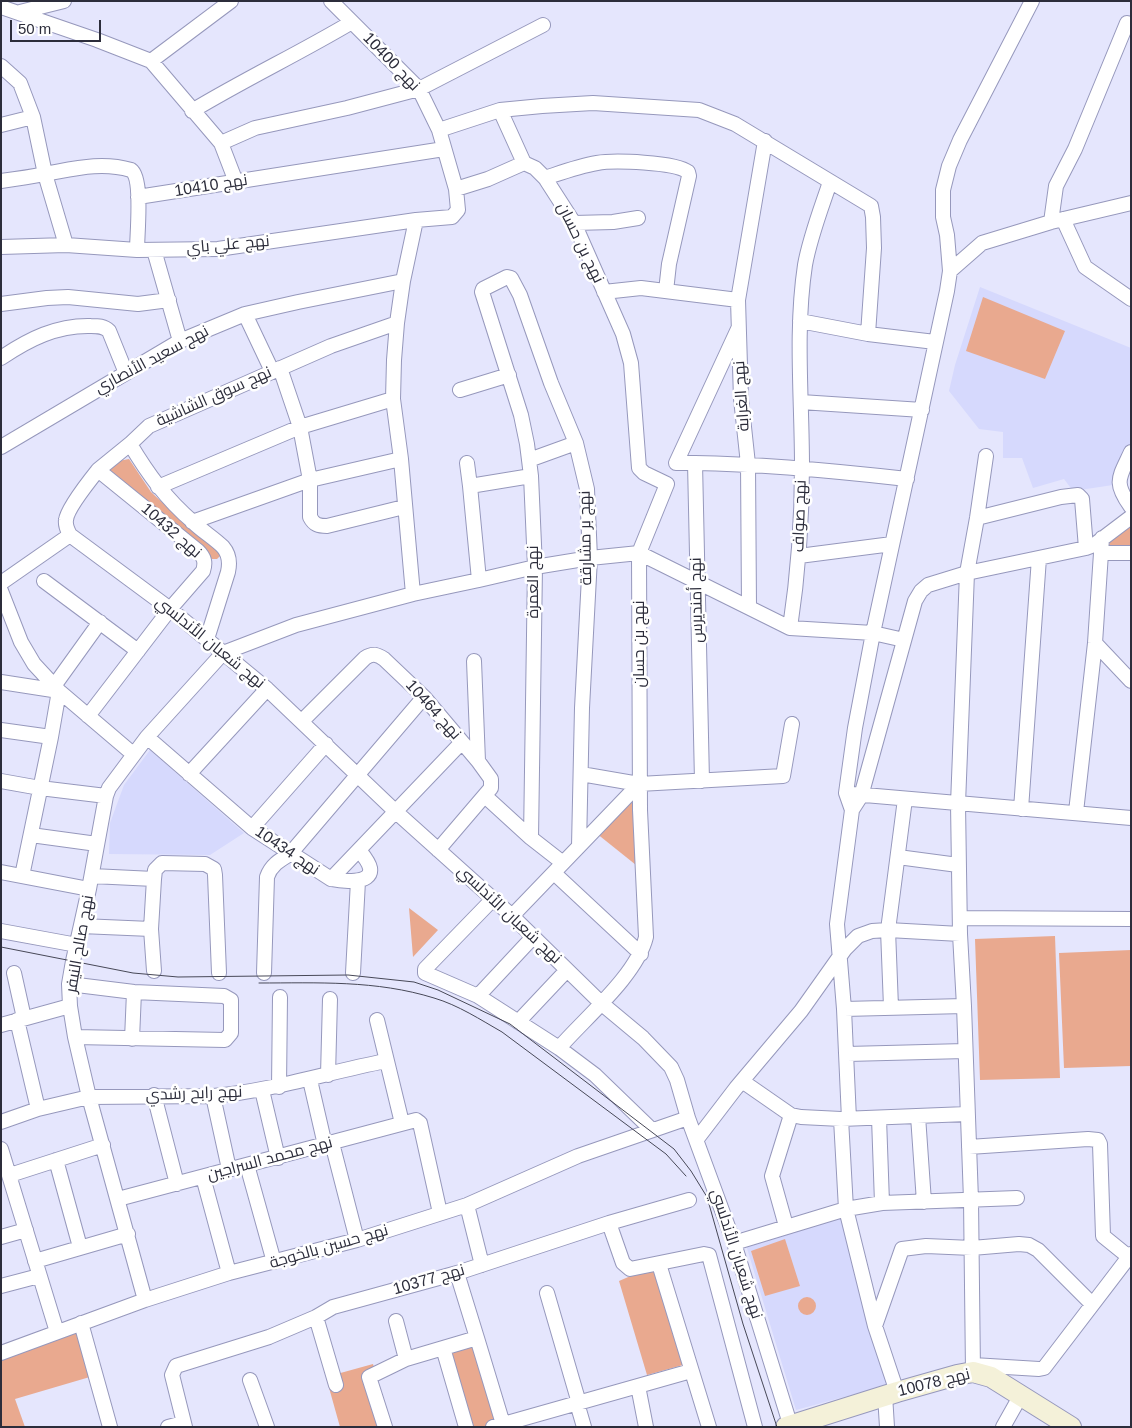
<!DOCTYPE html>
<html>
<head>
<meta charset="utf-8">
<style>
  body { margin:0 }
  #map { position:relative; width:1132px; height:1428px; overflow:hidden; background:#e5e6fd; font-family:Helvetica,sans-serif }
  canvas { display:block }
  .frame { position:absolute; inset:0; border:2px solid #2c2d3b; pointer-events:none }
  .scale { position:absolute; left:10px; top:20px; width:91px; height:22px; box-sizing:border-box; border:2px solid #2c2d3b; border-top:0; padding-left:6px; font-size:15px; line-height:18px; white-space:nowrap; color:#2c2d3b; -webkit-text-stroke:4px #fff; paint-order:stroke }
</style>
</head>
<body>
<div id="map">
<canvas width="1132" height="1428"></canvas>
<div class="frame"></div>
<div class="scale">50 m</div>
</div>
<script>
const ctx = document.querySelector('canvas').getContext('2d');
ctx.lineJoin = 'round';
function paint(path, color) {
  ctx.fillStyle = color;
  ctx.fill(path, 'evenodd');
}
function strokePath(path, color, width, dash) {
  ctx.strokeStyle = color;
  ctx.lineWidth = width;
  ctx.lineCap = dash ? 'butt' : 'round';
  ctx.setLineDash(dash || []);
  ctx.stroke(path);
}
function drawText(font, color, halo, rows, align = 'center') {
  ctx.font = font + ' Helvetica,Cairo,sans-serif';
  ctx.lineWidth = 5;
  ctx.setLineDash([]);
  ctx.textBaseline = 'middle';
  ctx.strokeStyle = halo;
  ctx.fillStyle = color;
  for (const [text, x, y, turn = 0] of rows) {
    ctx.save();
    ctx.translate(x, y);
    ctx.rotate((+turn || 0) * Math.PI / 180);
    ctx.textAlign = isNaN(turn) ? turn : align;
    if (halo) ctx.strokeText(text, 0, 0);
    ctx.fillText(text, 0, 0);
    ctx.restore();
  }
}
const built = new Path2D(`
  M980,287L1131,348V442L1113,485L1073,491L1064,479L1033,488L1022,458H1003V432L979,429L949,391L955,365Z
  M150,750L244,833L210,855L109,854L110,823L124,785Z
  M841,1214L892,1384L796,1410L746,1245Z`);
const green = new Path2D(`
  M983,297L1065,331L1045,379L966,351Z
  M129,459L151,492L180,519L219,551L220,556L217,559H212L103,470L113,462Z
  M1131,525V548L1109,545L1110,542Z
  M632,797L636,865L596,833Z
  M409,908L438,930L413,957Z
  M1055,936L1060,1078L980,1080L975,939Z
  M1131,950V1066L1064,1068L1059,953Z
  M785,1239L800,1286L765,1296L751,1251Z
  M654,1266L683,1365L647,1375L619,1281Z
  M798 1306a9 9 0 1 1 18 0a9 9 0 1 1-18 0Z
  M87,1325L100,1374L15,1399L25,1427H1V1357Z
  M481,1330L509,1427H459L435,1343Z
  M373,1364L391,1427H340L326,1377Z`);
const street = new Path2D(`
  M1,7L97,40L151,61L221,143L236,182
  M20,12L64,1
  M151,61L231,1
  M1,66L20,83L33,117L45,174L66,245
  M192,111C245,79 300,53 352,22
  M1,125L33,117
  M439,130L500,110L542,106L593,103L699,110L735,124L871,206L873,217L874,248L868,334
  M221,143L255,128L347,108L419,89L543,25
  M545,178C563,172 579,166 597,163C613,160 676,162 688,172L689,176L669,264L666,291
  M1,181C16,179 30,177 44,174C73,169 101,161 131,170C143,178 137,235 137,250
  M456,189L488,179L524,163
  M138,197L444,149
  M1063,219L1085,267L1131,299
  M1051,222L1056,186L1075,149L1127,23
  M574,223L613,222L638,218
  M1,247L66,245L137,250L218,249L416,220L452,217L458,210L456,189L439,130L419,89L331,1
  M154,250L180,341
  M950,271L982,243L1051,222L1131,203
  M604,292L641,288L738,300
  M1,304L47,298L68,297L138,304L169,300
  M245,314L272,371
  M800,321L868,334L935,342
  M1,358C29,339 57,325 91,326C98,326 104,326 109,331L126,373
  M280,368L300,427L310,480V517C314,525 319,526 327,526L404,507
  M460,390L509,375
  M801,402L922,410
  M1,447L180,341L245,314L298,302L403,281
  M1131,452C1119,478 1113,482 1131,507
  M529,460L576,443
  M467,463L470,486L531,476
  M695,463C766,464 836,471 907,479
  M98,470L130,444
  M470,486L479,580L535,567L590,558L639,553L790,628L873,633L904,640
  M158,487L300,427L393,399
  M977,518L1061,497L1078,495L1082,499L1086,548
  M192,522L310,480L401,459
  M1102,553H1131
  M799,556L892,544
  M44,581L138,651
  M1,583L70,535
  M1,591L21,642L34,664L59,691L133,754
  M413,594L401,459L393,399L394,360L397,323L403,281L416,220
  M749,607L748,464L741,399L738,300L765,141
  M790,628C798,575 802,520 802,466C802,399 795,331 805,265C810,237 821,209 830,182
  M207,639L228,572C230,563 229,554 223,547C214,538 202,531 193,522C166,499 148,474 130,444L149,426L331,346L397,323
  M1095,643L1131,681
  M474,661L478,761
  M1,682L59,691L51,737L22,876
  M54,686L100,622
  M88,716L170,609L203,571C206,562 204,557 198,551L98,470C90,480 67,509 66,520C65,526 68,531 70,535L170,609L267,689L395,811L512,916L601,1003L643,1038L671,1067L677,1080L688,1118L734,1243L791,1427
  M302,721L365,658C372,653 377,654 384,659L424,697L478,761L491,779V788L438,850
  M1,730L51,737
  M147,737L252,828L331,879L462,742
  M189,774L267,689
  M581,774L639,784L783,776L792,724
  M1,781L40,788L106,796
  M702,781L695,463H676L738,329
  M853,794L1131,818
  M485,796L531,838
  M1021,809L1039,558
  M852,810L846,793L855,728L873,633L947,291L950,271L947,235L943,217V190L949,166L960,140L1032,1
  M1076,812L1095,643L1102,538
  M252,828L326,744
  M31,835L97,844
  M898,857L958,865
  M563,863L531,838L535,567L531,476L527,444L521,415L482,292L483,289L507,277L511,278L520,295L551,383L576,443L587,489L590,558L582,708L579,846
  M1,872L89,889
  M554,873L641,954
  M92,876L154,879L151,929L154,971
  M154,879L155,870L162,863L205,864L214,869L215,875L219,973
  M331,879C340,881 373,885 370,868C369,862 363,855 359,850
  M493,899L425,969V973L478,996L559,1048C585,1018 637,975 646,937L640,810L639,553L667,484L644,473L639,468L631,363L623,334L574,223L545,178L535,168L524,163L500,110
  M512,916L639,784
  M960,918L1131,919
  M81,926L151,929
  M1,931L77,945
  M14,973L24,1018
  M264,973L267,877C271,865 280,860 290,854L424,697
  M353,973L358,881
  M69,984L134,992L224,996L231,1000V1033L225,1040L75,1037
  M478,996L533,937
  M891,1007L888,930L905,799
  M844,1009L964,1006
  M17,1020L38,1109
  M377,1020L402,1123
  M518,1022L567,970
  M1,1025L70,1006
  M132,1039L134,992
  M559,1048L595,1075L652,1130
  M847,1054L965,1051
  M328,1075L330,999
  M310,1080L325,1145
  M742,1081L791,1115L772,1176L786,1226
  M279,1087L280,997
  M262,1090L278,1158
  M154,1095L177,1184
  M213,1096L229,1169
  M791,1115L801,1117L841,1119L967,1114
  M918,1116L924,1202
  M879,1118L882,1203
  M841,1119L846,1209L875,1326L897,1392
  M849,1119L844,1009L837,924L852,810L861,796L915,601L921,591L928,585L967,573L1086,548L1094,545L1131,517
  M1,1122L38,1109L89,1097L213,1096C272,1091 328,1072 386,1061
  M697,1139L736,1088L801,1011L845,949L858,936L872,931L888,930L960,934
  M332,1143L357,1240
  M969,1147L1088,1139L1098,1140L1100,1144L1103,1236L1129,1257
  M1,1149L57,1332
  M56,1160L80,1247
  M247,1165L274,1262
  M10,1175L103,1145
  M203,1177L229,1273
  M118,1199L416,1120L420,1123L440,1213
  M467,1205L482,1265
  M609,1223L623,1263L630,1269L704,1254L709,1255L755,1427
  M1,1237L26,1230
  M734,1243L846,1209L882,1203L1017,1198
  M35,1261L128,1234
  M659,1264L709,1427
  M1,1286L39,1276
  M547,1293L579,1403
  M145,1300L89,1097L75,1037L70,1006L69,984L73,961L89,889L106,796L109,788L147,737L223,653L296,625L413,594L479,580
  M316,1317L336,1385
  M396,1321L406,1359
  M81,1323L110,1427
  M875,1326L902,1249L926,1246L972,1248L1019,1244L1029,1245L1038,1250L1092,1304
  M477,1338L503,1424
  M443,1348L466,1427
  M1,1353L145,1300L229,1273L357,1240L467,1205L578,1156L688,1118
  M973,1365L1039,1369L1044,1368L1131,1254
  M973,1372L971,1200L964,1006L960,934L958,804L967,573L977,518L986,456
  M250,1380L267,1427
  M638,1386L646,1427
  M885,1395L887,1427
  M577,1403L584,1427
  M168,1427L183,1423
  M185,1427L172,1375L176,1366L269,1337L316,1317L333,1307L457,1273L609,1223L689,1200
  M385,1427L369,1377L406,1359L477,1338L457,1273
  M493,1427L691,1371
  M1003,1427L1021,1395`);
const secondary = new Path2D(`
  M786,1427L897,1392L957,1375L973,1372L991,1377L1071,1427`);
const tram = new Path2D(`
  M1,947L133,973L178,977L348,975L414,982L438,990L510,1024L674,1149L691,1171L707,1197L743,1324L777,1427
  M259,983C318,983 376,980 434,998C458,1005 481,1020 502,1032L666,1154L686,1176`);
const streetNames = [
  ["نهج 10400",391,62,46],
  ["نهج 10410",211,186,-9],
  ["نهج بن حسان",580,243,64],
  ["نهج علي باي",228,245,-5],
  ["نهج سعيد الأنصاري",152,360,-28],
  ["نهج الغرابة",742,396,-94],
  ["نهج سوق الشاشية",214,397,-24],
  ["نهج صواف",800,516,-88],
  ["نهج 10432",171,531,41],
  ["نهج بر مشارقة",586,538,-91],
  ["نهج العمرة",534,582,-90],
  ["نهج أمنديرس",697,600,-91],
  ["نهج شعبان الأندلسي",210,643,39],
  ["نهج بن حسان",640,644,-90],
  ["نهج 10464",433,710,48],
  ["نهج 10434",287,851,34],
  ["نهج شعبان الأندلسي",509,915,43],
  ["نهج صالح النيفر",80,944,-80],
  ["نهج رابح رشدي",194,1094,-2],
  ["نهج محمد السراجين",270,1159,-15],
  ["نهج حسين بالخوجة",329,1247,-16],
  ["نهج شعبان الأندلسي",736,1254,72],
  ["نهج 10377",429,1280,-16],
  ["نهج 10078",934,1383,-14]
];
paint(built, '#d6d9fd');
paint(green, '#e9a98f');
strokePath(street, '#9698bc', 16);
strokePath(secondary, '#9698bc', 22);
strokePath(street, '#fff', 14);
strokePath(secondary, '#f4f1d9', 20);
strokePath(tram, '#474857', 1);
drawText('16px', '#2c2d3b', '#fff', streetNames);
</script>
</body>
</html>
